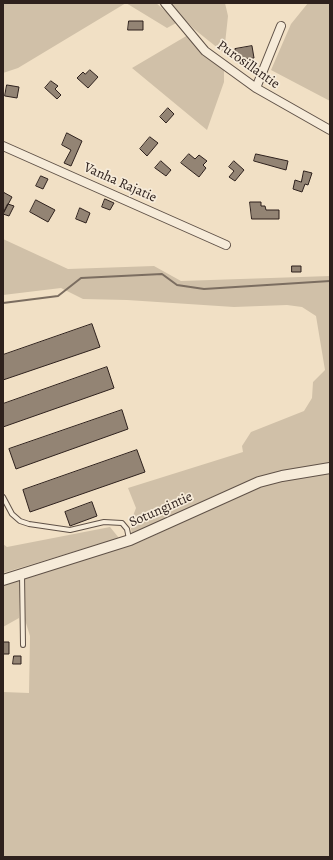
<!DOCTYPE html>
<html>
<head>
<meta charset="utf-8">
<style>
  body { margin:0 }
  #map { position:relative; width:333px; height:860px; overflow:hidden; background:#f1e0c5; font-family:Alegreya,serif }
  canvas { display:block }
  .frame { position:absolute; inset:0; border:4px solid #2e211d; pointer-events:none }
</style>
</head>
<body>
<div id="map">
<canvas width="333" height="860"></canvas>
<div class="frame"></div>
</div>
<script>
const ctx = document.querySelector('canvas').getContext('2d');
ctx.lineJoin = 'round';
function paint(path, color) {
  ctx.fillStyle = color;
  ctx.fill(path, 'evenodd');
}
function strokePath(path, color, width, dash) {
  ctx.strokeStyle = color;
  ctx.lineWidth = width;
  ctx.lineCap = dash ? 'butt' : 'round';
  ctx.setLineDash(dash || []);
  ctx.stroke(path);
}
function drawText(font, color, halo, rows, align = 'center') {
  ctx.font = font + ' Alegreya,serif';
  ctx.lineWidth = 3.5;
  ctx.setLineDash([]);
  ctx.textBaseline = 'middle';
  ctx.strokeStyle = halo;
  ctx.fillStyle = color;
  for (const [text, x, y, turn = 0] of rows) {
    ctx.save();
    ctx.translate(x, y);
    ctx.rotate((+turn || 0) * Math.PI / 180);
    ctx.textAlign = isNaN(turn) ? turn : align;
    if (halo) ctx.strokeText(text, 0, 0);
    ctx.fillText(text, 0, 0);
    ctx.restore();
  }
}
const green = new Path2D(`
  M3,3H156L178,22L167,28L126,3L18,68L3,73Z
  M169,3H225L228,16L224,53L194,29Z
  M308,3H330V101L271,70L291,24Z
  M188,35L224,69V82L207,130L132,68Z
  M3,239L68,269L154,266L181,281L330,276V463C291,470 258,477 221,493C191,506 163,524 132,534L130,524L136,508L128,488L243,452L242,446L251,432L304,411L312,398L313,382L325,370L316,316L302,307L287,305L234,307L127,300L83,299L61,288L3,295Z
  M329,472L330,479V857H3V692L29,693L30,636L25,620V576L142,541L265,484Z
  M110,527L119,538L3,573V544L7,547Z
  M20,579L19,618L3,627V583Z`);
const stream = new Path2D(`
  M3,303L58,296L81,278L162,274L177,285L204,289L330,281`);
const building = new Path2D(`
  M129,21H143V30H128Z
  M252,46L254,58L237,60L235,49Z
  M90,70L98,77L88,88L77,78L83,72L85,74Z
  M51,81L58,86L55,89L61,95L57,99L45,88Z
  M7,85L19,87L17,98L5,96Z
  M168,108L174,114L166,123L160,117Z
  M67,133L82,141L71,166L64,163L71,150L62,145Z
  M150,137L158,143L147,156L140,149Z
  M189,154L195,159L199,155L207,161L203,165L206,168L199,177L181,163Z
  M256,154L288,161L286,170L254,161Z
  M161,161L171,170L166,176L155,168Z
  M234,161L244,170L235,181L229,177L234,171L229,167Z
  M304,171L312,173L308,185L305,184L302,192L293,189L295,180L301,182Z
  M41,176L48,179L43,189L36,186Z
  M3,192L12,197L3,214Z
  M105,199L114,203L110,210L102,207Z
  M36,200L55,210L48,222L30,212Z
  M250,202H261V206H265L266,210H279V219H252Z
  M8,204L14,206L9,216L3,214Z
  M80,208L90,213L86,223L76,219Z
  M292,266H301V272H292Z
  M92,324L100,347L3,380V355Z
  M107,367L114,388L3,427V404Z
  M122,410L128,429L16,469L9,449Z
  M137,450L145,472L30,512L23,490Z
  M92,502L97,516L70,526L65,512Z
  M3,642H9V654H3Z
  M14,656H21V664H13Z`);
const service = new Path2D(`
  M3,497L12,514L20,521L29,524L70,530L104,522L122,523L127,529L129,539
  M22,574L23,645`);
const minor = new Path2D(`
  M165,3L205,51L256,88L330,130
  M256,88L281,26
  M3,146L226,245`);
const tertiary = new Path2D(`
  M3,580L130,540L259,482L282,476L330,468`);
const streetNames = [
  ["Purosillantie",248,65,35],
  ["Vanha Rajatie",120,183,24],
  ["Sotungintie",161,510,-24]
];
paint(green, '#d0c0a8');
strokePath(stream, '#7b6d60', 2);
paint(building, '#938474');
strokePath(building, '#2e211d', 1);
strokePath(service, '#5f5147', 6);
strokePath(minor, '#5f5147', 10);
strokePath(tertiary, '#5f5147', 12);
strokePath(service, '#f6ebd9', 4);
strokePath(minor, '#f6ebd9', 8);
strokePath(tertiary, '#f6ebd9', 10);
drawText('14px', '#2e211d', '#f6ebd9', streetNames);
</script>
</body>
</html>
